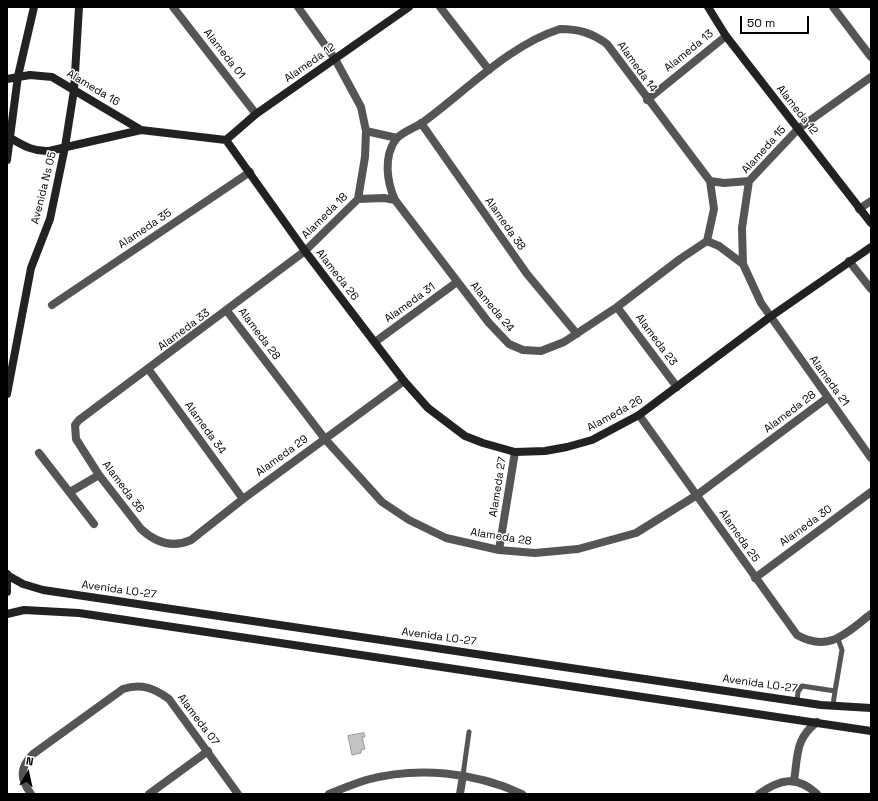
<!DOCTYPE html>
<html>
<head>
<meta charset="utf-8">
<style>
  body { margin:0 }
  #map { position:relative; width:878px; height:801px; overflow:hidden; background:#fff; font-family:"Space Grotesk",sans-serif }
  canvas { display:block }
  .frame { position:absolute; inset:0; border:8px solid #000; pointer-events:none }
  .north { position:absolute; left:8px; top:753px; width:40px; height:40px; -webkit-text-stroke:3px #fff; paint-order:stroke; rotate:9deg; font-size:11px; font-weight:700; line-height:16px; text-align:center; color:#000 }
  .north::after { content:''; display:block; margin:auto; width:14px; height:18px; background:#000; clip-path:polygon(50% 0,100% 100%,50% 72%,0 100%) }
  .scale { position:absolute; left:740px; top:16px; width:69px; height:18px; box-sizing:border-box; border:2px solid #000; border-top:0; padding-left:5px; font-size:12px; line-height:14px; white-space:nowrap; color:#000; -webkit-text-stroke:3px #fff; paint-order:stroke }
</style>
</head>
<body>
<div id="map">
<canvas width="878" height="801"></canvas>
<div class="frame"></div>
<div class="north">N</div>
<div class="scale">50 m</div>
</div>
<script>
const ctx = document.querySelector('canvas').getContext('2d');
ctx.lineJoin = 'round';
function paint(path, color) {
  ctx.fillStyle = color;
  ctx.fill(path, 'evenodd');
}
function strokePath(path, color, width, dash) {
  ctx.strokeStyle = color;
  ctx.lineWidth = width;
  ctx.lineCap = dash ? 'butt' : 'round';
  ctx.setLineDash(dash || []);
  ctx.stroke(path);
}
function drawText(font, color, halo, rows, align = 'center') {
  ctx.font = font + ' "Space Grotesk",sans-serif';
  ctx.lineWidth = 3;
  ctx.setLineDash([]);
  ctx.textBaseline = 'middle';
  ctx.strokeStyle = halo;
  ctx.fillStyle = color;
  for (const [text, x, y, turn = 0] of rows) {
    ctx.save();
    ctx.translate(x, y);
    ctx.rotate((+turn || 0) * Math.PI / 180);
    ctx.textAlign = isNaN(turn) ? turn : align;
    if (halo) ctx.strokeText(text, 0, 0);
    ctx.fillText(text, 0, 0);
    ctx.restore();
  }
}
const building = new Path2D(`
  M364,733L365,737H362L365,749L361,750V753L352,755L348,736Z`);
const lane = new Path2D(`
  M835,691L842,650L838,639
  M797,701L798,692L802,686L835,691L833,705
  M463,775L469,732`);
const street = new Path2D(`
  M173,7L256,114
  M298,7L335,59L361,107L366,131L365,157L358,199L305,251L79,420L75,425L76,439L99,475L141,529C156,543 173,548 191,540L243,499L404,381
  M440,7L489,70
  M833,7L871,57
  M560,29C579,29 592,33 607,44L710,181L714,209L707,241L680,259L617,307L564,342L541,351L523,350L509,344L489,323L395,200C387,182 383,157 396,139C402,132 414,128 422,123C465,92 509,45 560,29Z
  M871,77L798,129L749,181L742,228L743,264L761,303L871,458
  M647,100L726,36
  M421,123L527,274L577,334
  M366,131L397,138
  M710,181L724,183L749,181
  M358,199L384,198L395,200
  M859,209L871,201
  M707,241L719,246L743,264
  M849,261L871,289
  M52,305L250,172
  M617,307L677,387
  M227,311L325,439L382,502L409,520L446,538L499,550L535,553L578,549L636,533L697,495L827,398
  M375,342L457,282
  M149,370L243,499
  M639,415L797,635C829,653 846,633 871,614
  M39,453L94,524
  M70,492L99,475
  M499,550L515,452
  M755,578L871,492
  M794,781C798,755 795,739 817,722
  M31,794C20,779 19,768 33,754L123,689C141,683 154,688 169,699L238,794
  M149,794L208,751
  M329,794C341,789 354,784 366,780C417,766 475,772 522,794
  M460,794L463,775
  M759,794C780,779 797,775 817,794`);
const secondary = new Path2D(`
  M708,7L726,36L871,223
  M7,79L30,75L52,77L141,130
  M7,136C21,144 32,152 49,151L141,130L226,140
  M226,140L305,251L404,381L428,408L465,436L483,443L515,452L545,451L567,447L592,440L639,415L770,317L871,247
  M226,140L256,114L409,7
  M7,160L18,76L34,7
  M7,394L31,268L50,219L65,147L74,90L79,7
  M7,574V592
  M7,575L23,584L43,590L821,705L871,708
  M7,614L24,610L79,613L871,731`);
const streetNames = [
  ["Alameda 13",689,51,-39],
  ["Alameda 01",224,54,52],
  ["Alameda 12",310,63,-35],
  ["Alameda 14",637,67,54],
  ["Alameda 16",93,88,31],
  ["Alameda 12",797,110,52],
  ["Alameda 15",764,150,-48],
  ["Avenida Ns 05",44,188,-76],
  ["Alameda 18",325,216,-45],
  ["Alameda 38",505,224,55],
  ["Alameda 35",145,229,-34],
  ["Alameda 26",337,275,52],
  ["Alameda 31",410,303,-36],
  ["Alameda 24",492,307,50],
  ["Alameda 33",184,330,-37],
  ["Alameda 28",259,334,53],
  ["Alameda 23",656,340,53],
  ["Alameda 21",829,381,54],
  ["Alameda 28",790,412,-37],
  ["Alameda 26",615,414,-29],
  ["Alameda 34",205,428,54],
  ["Alameda 29",282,456,-36],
  ["Alameda 36",123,487,53],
  ["Alameda 27",498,487,-81],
  ["Alameda 30",806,526,-36],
  ["Alameda 25",739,536,55],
  ["Alameda 28",501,537,9],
  ["Avenida LO-27",119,590,8],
  ["Avenida LO-27",439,637,8],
  ["Avenida LO-27",760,684,8],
  ["Alameda 07",198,720,53]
];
paint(building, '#c4c4c4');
strokePath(building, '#999', 1);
strokePath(lane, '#555', 5);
strokePath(street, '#555', 8);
strokePath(secondary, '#222', 8);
drawText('11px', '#000', '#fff', streetNames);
</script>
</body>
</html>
